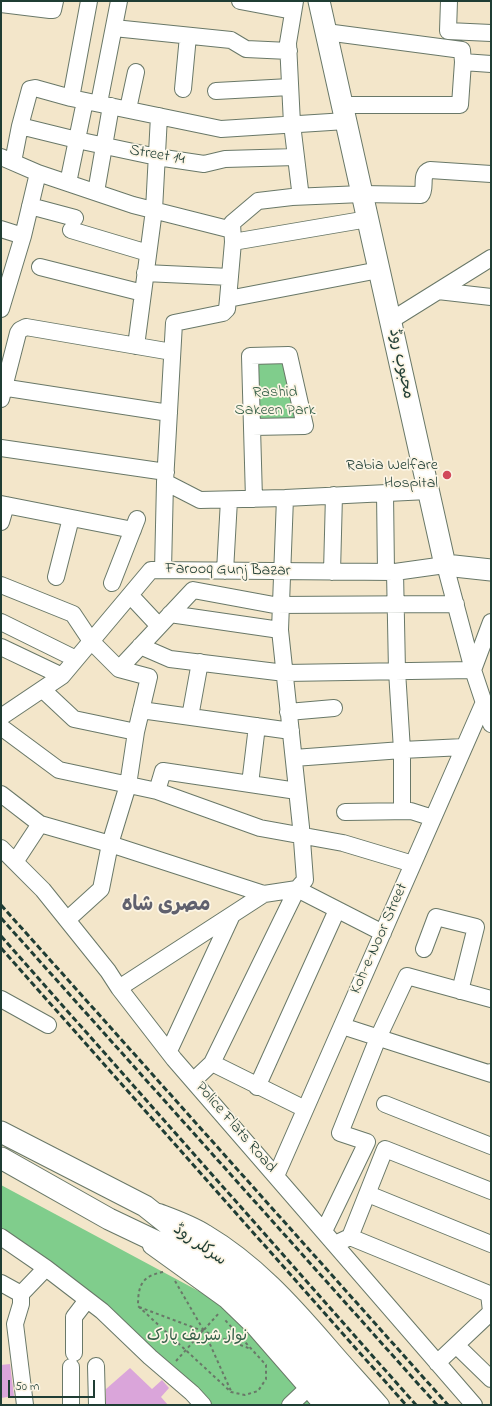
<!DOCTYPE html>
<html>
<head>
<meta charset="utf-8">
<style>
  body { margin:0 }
  #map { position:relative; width:492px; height:1406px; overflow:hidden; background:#f3e6ca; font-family:"Indie Flower",sans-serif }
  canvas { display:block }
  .frame { position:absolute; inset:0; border:2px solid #1f3d34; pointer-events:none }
  .scale { position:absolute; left:8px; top:1380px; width:87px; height:18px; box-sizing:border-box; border:2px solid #1f3d34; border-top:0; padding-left:5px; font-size:12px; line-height:14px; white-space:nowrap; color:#1f3d34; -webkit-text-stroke:3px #fcf5e5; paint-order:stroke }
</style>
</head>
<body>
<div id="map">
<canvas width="492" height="1406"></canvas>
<div class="frame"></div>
<div class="scale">50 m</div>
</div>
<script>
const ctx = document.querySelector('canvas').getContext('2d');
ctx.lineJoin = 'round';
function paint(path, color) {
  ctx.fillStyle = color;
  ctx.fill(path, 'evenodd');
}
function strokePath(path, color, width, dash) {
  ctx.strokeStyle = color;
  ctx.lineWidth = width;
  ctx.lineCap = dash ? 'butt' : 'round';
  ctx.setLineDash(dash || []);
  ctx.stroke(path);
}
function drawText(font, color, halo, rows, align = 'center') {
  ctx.font = font + ' "Indie Flower","Playpen Sans Arabic",sans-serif';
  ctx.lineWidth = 3.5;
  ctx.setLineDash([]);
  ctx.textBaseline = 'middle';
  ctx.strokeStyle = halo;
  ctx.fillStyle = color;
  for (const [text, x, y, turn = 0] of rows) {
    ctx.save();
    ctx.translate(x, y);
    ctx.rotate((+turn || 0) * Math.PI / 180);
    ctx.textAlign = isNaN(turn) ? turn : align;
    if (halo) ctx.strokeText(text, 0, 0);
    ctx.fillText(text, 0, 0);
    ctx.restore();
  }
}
const green = new Path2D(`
  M289,355L305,426L252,427L250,356Z
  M1,1185L219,1302L248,1328L313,1405H211L143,1344L1,1237Z`);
const building = new Path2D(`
  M10,1364L14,1396L1,1398V1365Z
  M130,1368L152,1389L162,1380L169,1388L161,1397L168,1405H106V1389Z`);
const path = new Path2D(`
  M163,1272C142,1276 138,1285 138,1306L231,1392L245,1395L258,1391L266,1379V1365L225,1320
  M175,1281L204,1331L231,1391
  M139,1307L251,1349
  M176,1361L219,1313H218`);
const minor = new Path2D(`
  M240,1L293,11
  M295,1L288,43L292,124L300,190
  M449,1L448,31L491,33
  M1,4L50,10H53L55,1
  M114,28L231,40L246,49L289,51
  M326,32L462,50L463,62L491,64
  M183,89L188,36
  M216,91L290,87
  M71,98L89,1
  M99,103L119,1
  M343,105H460L463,62
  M128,109L136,72
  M20,126L77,140L157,157L204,164L225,159L296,157
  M1,157L38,173L133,205L232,230
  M13,162L20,126L30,89L35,88L71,98L221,129L346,121
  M68,183L85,101
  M96,192L111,106
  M30,206L75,218
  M1,229L23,236
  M71,230L148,253
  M233,242L232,223L258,201L292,197L362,194L421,195C427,188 419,174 430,170L491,174
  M40,267L143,293
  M145,273L230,277
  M438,291L491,297
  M228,299L233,242L368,219
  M1,309L23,236L38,173
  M390,321L491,258
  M136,346L154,210L159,116
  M1,387L169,413
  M1,399L18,333L20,330L26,327L172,352
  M252,427L305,426L289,355L250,356L254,499
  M1,448L166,472
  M165,482L200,500L285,498L428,491
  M385,493L386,572
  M1,504L133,530
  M1,522L6,505
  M163,570L165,482L174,323L223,313L227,309L228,299L379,270
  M225,571L229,500
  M332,572L334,495
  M395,572L397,671L402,750V811
  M56,577L71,518
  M112,583L137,519
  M1,585L73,614L91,641L119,669L149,677L136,732L128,785L110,844L101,889L68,919
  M130,595L159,626
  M170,614L280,630
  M1,622L76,659
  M140,646L170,659L285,673L473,670L491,622
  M1,647L62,676
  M119,669L193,590L274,605L456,604
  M43,690L74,719L136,732
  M141,710L291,731
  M288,712L334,708
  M1,717L62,676L151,570L395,572L445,565L473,670L491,724
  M190,717L200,662
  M1,727L59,770L157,791
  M294,758L402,750L464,747
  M250,784L257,726
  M297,791L163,771L157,791L260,828L343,843L413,864
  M1,794L40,824L110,844L264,894L297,889L383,933
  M345,812L411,811L433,818
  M1,848L43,890L108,971L119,988L174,1059L474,1405
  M15,862L40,824
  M424,949L436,917L476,927L460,991
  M119,988L264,894
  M1,999L48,1025
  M342,1026L491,1074V1072
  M169,1051L232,915
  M212,1063L305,1109
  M193,1081L212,1063L297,889L305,880L301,827L280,630L285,498
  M257,1087L337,910
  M385,1104L491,1146
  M276,1176L484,702
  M368,1194L491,1244
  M159,1212C175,1218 192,1224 206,1233C255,1262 292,1303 329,1346C346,1366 364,1385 381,1405
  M324,1231L367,1142L340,1133L378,1038L407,976L491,999
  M1,1237L46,1268L102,1311L150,1357L192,1393L203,1405
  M350,1237L489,1294L491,1311
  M335,1244L350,1237L385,1149L491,1191
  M151,1246L226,1300L254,1327L322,1405
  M1,1283L21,1294
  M456,1345L491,1379
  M74,1353V1317L87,1300
  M437,1363L491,1312
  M96,1366L97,1405
  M71,1367V1405
  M25,1405L15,1324L21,1304V1294L46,1268
  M290,1405L307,1389`);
const major = new Path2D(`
  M319,1L445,565L491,570
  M1,1132L145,1206L184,1237L225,1264L247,1281L289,1322L364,1405
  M1,1158L109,1219L172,1249L203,1268L249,1302L283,1338L342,1405`);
const rail = new Path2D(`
  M1,905L448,1405
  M1,918L437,1405
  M1,936L416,1405
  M1,948L406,1405`);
const markers = [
  [447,475,5,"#d1495b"]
];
const streetNames = [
  ["Street 14",157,156,10],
  ["محبوب روڈ",400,364,78],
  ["Farooq Gunj Bazar",228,571,1],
  ["Koh-e-Noor Street",380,939,-66],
  ["Police Flats Road",235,1128,49],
  ["سرکلر روڈ",199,1246,35]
];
const parkNames = [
  ["Rashid",275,393],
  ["Sakeen Park",275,411],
  ["نواز شریف پارک",197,1337]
];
const poiNames = [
  ["Rabia Welfare",438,466],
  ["Hospital",438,484]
];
const districtNames = [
  ["مصری شاہ",166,907]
];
paint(green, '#80cd8c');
paint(building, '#daa5da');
strokePath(minor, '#697868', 18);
strokePath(major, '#697868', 23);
strokePath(path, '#697868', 2, [3, 3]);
strokePath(minor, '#fff', 16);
strokePath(major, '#fff', 21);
strokePath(rail, '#1f3d34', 3, [6, 3]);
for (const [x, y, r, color] of markers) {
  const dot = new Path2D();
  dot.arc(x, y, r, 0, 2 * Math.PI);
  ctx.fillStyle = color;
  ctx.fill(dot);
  strokePath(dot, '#fcf5e5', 1.5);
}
drawText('16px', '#1f3d34', '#fcf5e5', streetNames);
drawText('16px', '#37614a', '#fcf5e5', parkNames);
drawText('16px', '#1f3d34', '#fcf5e5', poiNames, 'right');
drawText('bold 20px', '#60616e', '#fcf5e5', districtNames);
</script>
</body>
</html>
